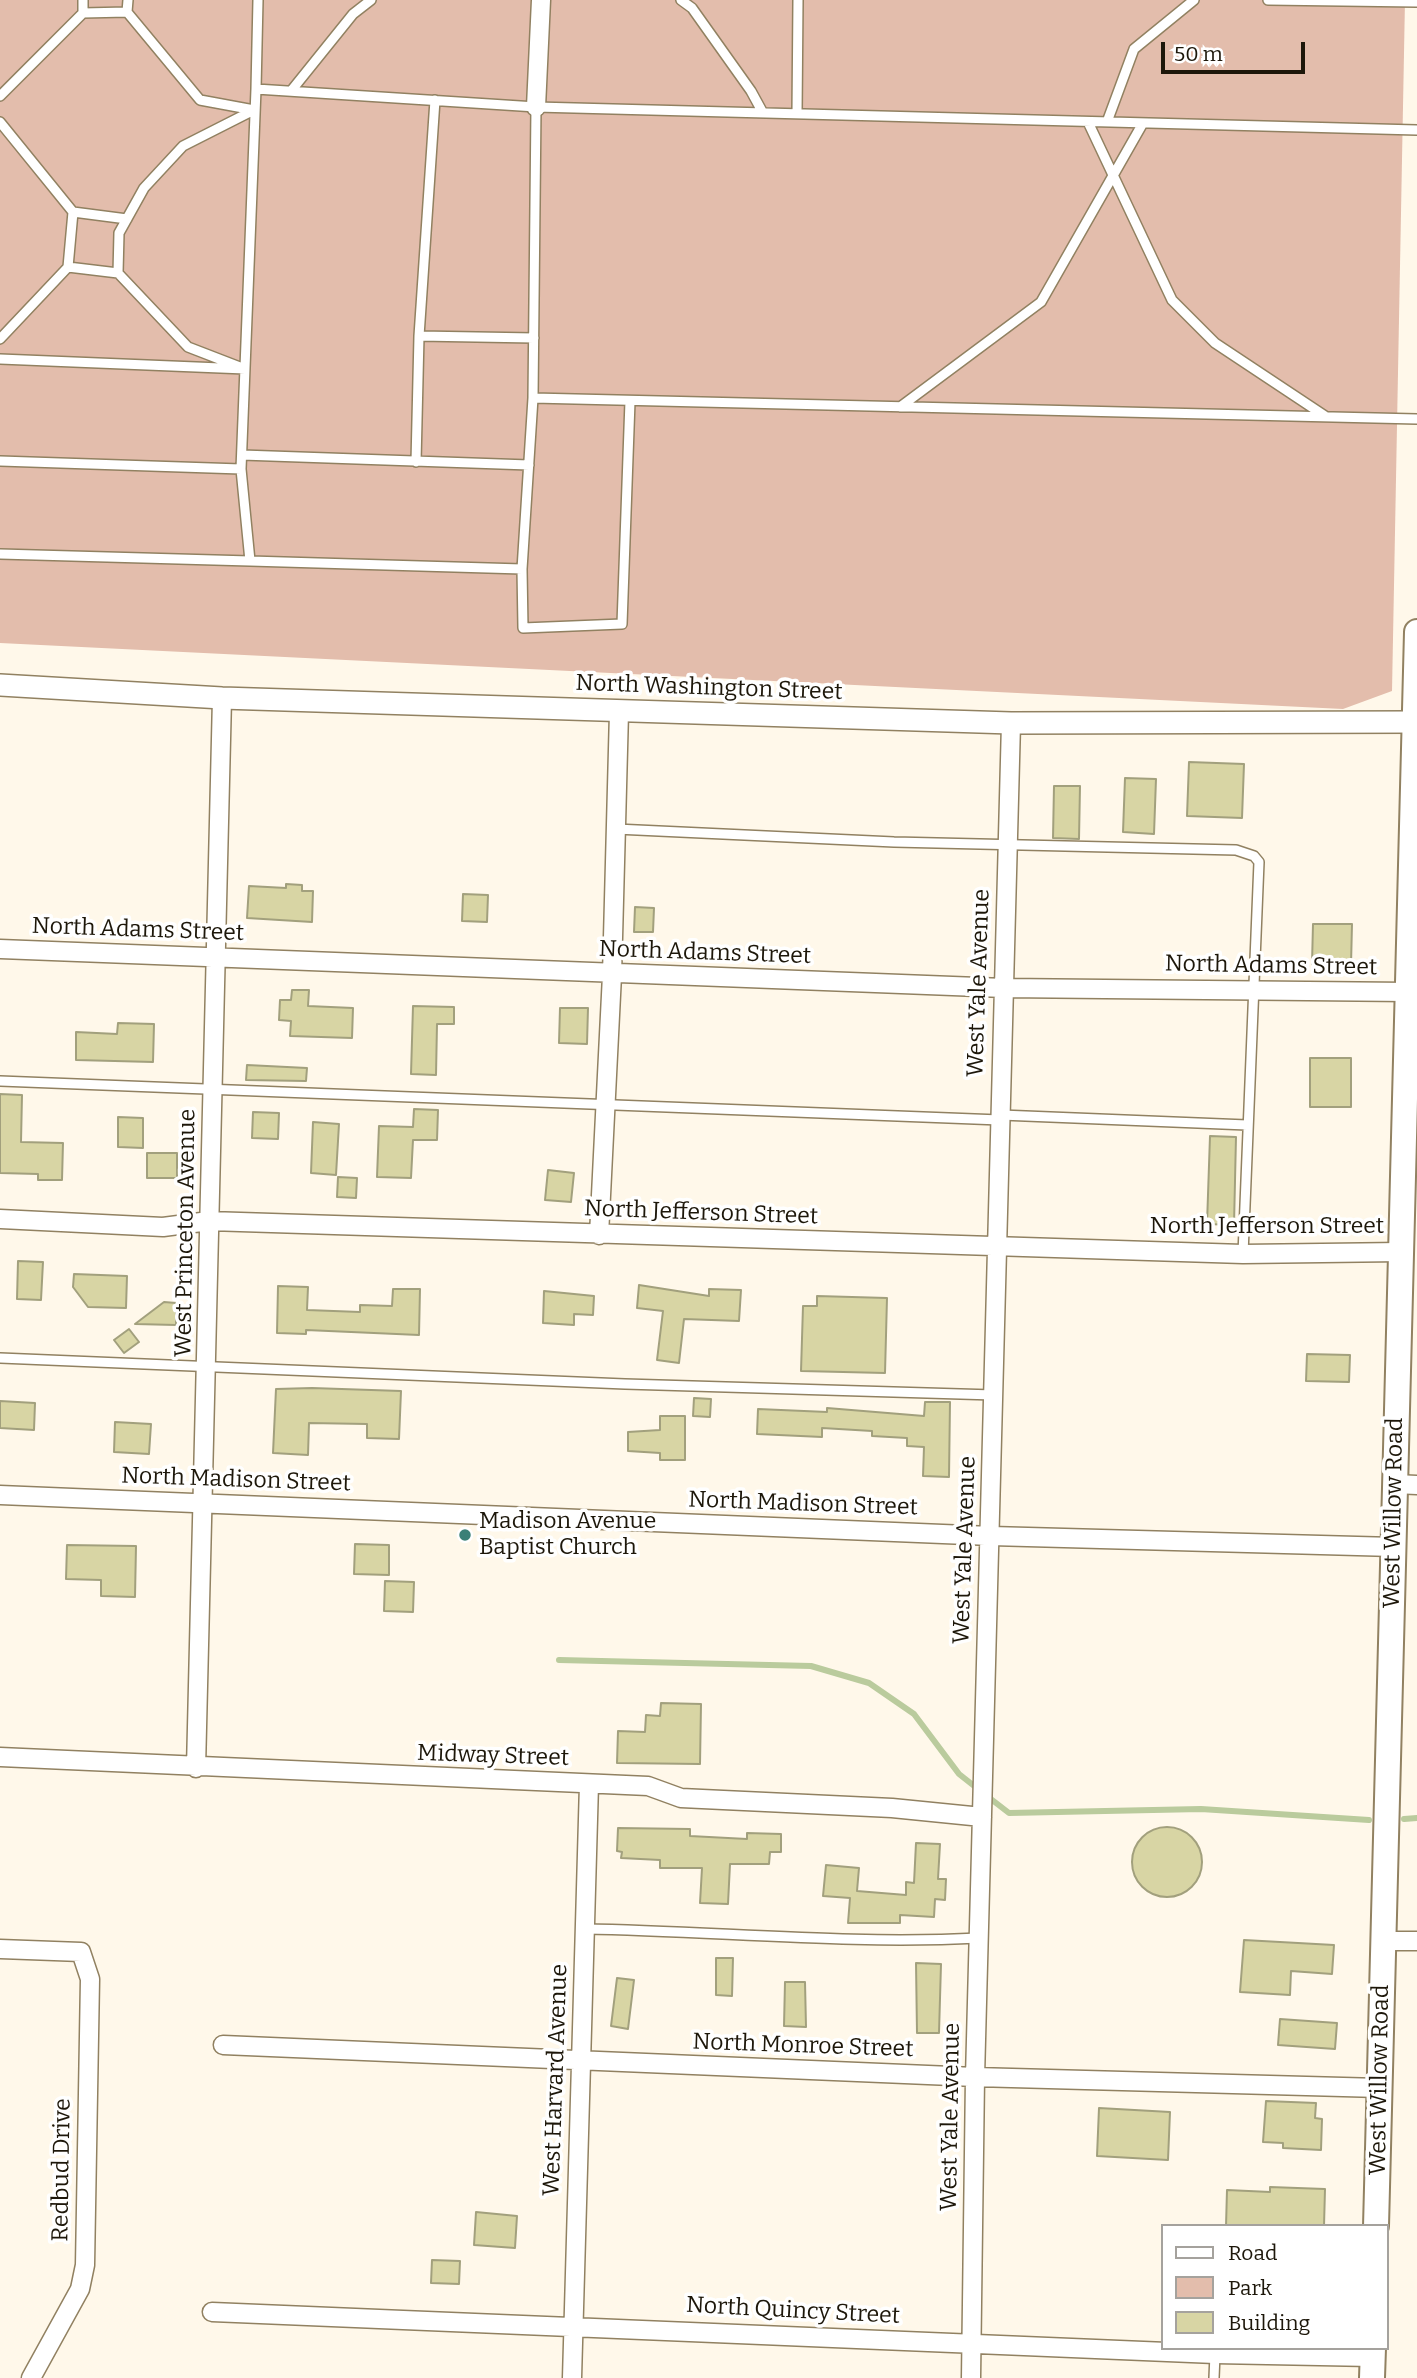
<!DOCTYPE html>
<html>
<head>
<meta charset="utf-8">
<style>
  body { margin:0 }
  #map { position:relative; width:1417px; height:2378px; overflow:hidden; background:#fff8ea; font-family:Bitter,serif }
  canvas { display:block }
  .legend { position:absolute; left:1161px; top:2224px; width:228px; height:126px; box-sizing:border-box; background:#fff; border:2px solid #a5a29d; margin:0; padding:9px 12px; list-style:none; font-size:21px; color:#1d170a }
  .legend li { display:flex; align-items:center; gap:14px; height:35px }
  .legend b { width:35px; border:2px solid #a5a29d }
  .scale { position:absolute; left:1161px; top:42px; width:144px; height:32px; box-sizing:border-box; border:4px solid #1d170a; border-top:0; padding-left:9px; font-size:21px; line-height:24px; white-space:nowrap; color:#1d170a; -webkit-text-stroke:5px #fff; paint-order:stroke }
</style>
</head>
<body>
<div id="map">
<canvas width="1417" height="2378"></canvas>
<ul class="legend">
<li><b style="height:9px;background:#fff"></b>Road</li>
<li><b style="height:19px;background:#e3bdac"></b>Park</li>
<li><b style="height:19px;background:#d8d5a4"></b>Building</li>
</ul>
<div class="scale">50 m</div>
</div>
<script>
const ctx = document.querySelector('canvas').getContext('2d');
ctx.lineJoin = 'round';
function paint(path, color) {
  ctx.fillStyle = color;
  ctx.fill(path, 'evenodd');
}
function strokePath(path, color, width, dash) {
  ctx.strokeStyle = color;
  ctx.lineWidth = width;
  ctx.lineCap = dash ? 'butt' : 'round';
  ctx.setLineDash(dash || []);
  ctx.stroke(path);
}
function drawText(font, color, halo, rows, align = 'center') {
  ctx.font = font + ' Bitter,serif';
  ctx.lineWidth = 7;
  ctx.setLineDash([]);
  ctx.textBaseline = 'middle';
  ctx.strokeStyle = halo;
  ctx.fillStyle = color;
  for (const [text, x, y, turn = 0] of rows) {
    ctx.save();
    ctx.translate(x, y);
    ctx.rotate((+turn || 0) * Math.PI / 180);
    ctx.textAlign = isNaN(turn) ? turn : align;
    if (halo) ctx.strokeText(text, 0, 0);
    ctx.fillText(text, 0, 0);
    ctx.restore();
  }
}
const green = new Path2D(`
  M0,0H1405L1392,691L1343,709L0,643Z`);
const stream = new Path2D(`
  M559,1660L811,1666L869,1683L914,1714L959,1774L978,1789
  M987,1796L1009,1813L1201,1809L1369,1820
  M1404,1819L1417,1818`);
const building = new Path2D(`
  M1189,762L1244,764L1242,818L1187,816Z
  M1125,778L1156,779L1154,834L1123,832Z
  M1054,786H1080L1079,839L1053,838Z
  M286,884L302,885V891H313L312,922L247,918L249,886L286,888Z
  M463,894L488,895L487,922L462,921Z
  M635,907L654,908L653,932H634Z
  M1313,924H1352L1351,965L1312,964Z
  M292,990H309L308,1006L353,1008L352,1038L290,1036L291,1021L279,1020L280,1000H291Z
  M413,1006L454,1007V1024H437L436,1075L411,1074Z
  M560,1008H588L587,1044L559,1043Z
  M118,1023L154,1024L153,1062L76,1060V1032L117,1034Z
  M1310,1058H1351V1107H1310Z
  M247,1065L307,1068L306,1081L246,1080Z
  M0,1094L22,1095L21,1142L63,1143L62,1180H38V1174L0,1173Z
  M414,1109L438,1110L437,1140H413L411,1178L377,1177L379,1126L413,1127Z
  M253,1112L279,1113L278,1139L252,1138Z
  M118,1117L143,1118V1148L118,1147Z
  M313,1122L339,1124L336,1175L311,1173Z
  M1210,1136L1236,1137L1234,1225L1207,1224Z
  M147,1153H177V1178H147Z
  M548,1170L574,1173L571,1202L545,1200Z
  M338,1177L357,1178L356,1198L337,1197Z
  M18,1261L43,1262L41,1300L17,1299Z
  M74,1274L127,1276L126,1308L88,1307L73,1287Z
  M639,1285L709,1296V1289L741,1290L739,1321L684,1319L679,1363L657,1360L663,1311L637,1308Z
  M278,1286L308,1287L307,1310L360,1312V1305L392,1306L393,1289H420L419,1335L306,1330V1334L277,1333Z
  M544,1291L594,1296L593,1315L574,1314V1325L543,1323Z
  M817,1296L887,1298L885,1373L801,1371L803,1306H817Z
  M164,1302L176,1303V1325L135,1324Z
  M129,1329L139,1342L124,1353L114,1340Z
  M1307,1354L1350,1355L1349,1382L1306,1381Z
  M312,1388L401,1391L399,1439L367,1438V1424L309,1423L308,1455L273,1453L276,1389Z
  M694,1398L711,1399L710,1417L693,1416Z
  M0,1401L35,1403L34,1430L0,1428Z
  M925,1402H950L949,1477L923,1476L924,1447L907,1446V1438L872,1436V1431L822,1428V1437L757,1434L758,1409L827,1412V1408L924,1416Z
  M660,1416H685V1460H660V1453L628,1451V1432L660,1430Z
  M115,1422L151,1424L149,1454L114,1452Z
  M355,1544L389,1545V1575L354,1574Z
  M67,1545L136,1546L135,1597L101,1596V1580L66,1579Z
  M385,1581L414,1582L413,1612L384,1611Z
  M661,1703L701,1704L700,1764L617,1763L618,1731L645,1732L646,1715L660,1716Z
  M1132 1862a35 35 0 1 1 70 0a35 35 0 1 1-70 0Z
  M618,1828L690,1829V1836L747,1839V1833L781,1834V1852H770L769,1864H730L728,1904L700,1903L702,1868H660V1860L621,1858L622,1852L617,1851Z
  M916,1843L940,1844L938,1879H946L945,1900L935,1899L934,1917L900,1915V1923H848L850,1898L823,1896L826,1865L859,1868L857,1891L906,1895V1882L914,1883Z
  M1244,1940L1334,1945L1332,1974L1291,1971L1290,1995L1240,1992Z
  M716,1958H733L732,1996L716,1995Z
  M916,1963L941,1964L939,2033H917Z
  M617,1978L634,1980L628,2029L611,2026Z
  M785,1982H805L806,2027L784,2026Z
  M1280,2019L1337,2023L1335,2049L1278,2045Z
  M1266,2101L1316,2103L1315,2118L1322,2119L1321,2150L1283,2148V2143L1263,2142Z
  M1099,2108L1170,2112L1168,2160L1097,2156Z
  M1270,2187L1325,2189L1324,2226H1226L1227,2190L1270,2192Z
  M476,2212L517,2216L515,2248L474,2245Z
  M432,2260L460,2261L459,2284L431,2283Z`);
const service = new Path2D(`
  M681,0L692,8L751,91L763,113
  M1268,0L1417,2
  M83,13L127,12
  M256,89L258,0
  M291,91L353,14L371,0
  M0,96L83,13V0
  M797,114L798,0
  M0,122L73,212L68,267L0,339
  M1088,122L1172,300L1215,343L1325,416
  M1107,122L1134,49L1194,0
  M1417,130L536,107L533,398L1417,419
  M73,212L127,219
  M68,267L118,273
  M419,336L435,100
  M0,359L245,369L188,347L118,273L119,233L144,188L183,146L254,110L200,100L127,12L128,0
  M900,407L1041,302L1143,123
  M242,455L529,465
  M0,461L241,469L250,561L0,554
  M416,462L419,336L534,338
  M241,469L256,89L536,107
  M250,561L522,569L523,628L622,624L630,401
  M522,569L533,398
  M616,829L894,842L1236,850L1254,856L1259,862L1243,1254
  M0,1081L1000,1120
  M1001,1115L1247,1125
  M0,1358L625,1384L994,1395
  M585,1929C716,1931 848,1945 979,1938
  M1214,2378L1215,2354`);
const minor = new Path2D(`
  M536,107L541,0
  M0,949L1004,988L1408,992
  M0,1219L163,1227L209,1221L1243,1254L1401,1252
  M599,1235L612,975L619,712
  M1395,1484L1417,1485
  M0,1495L991,1536L1394,1547
  M0,1757L648,1786L681,1798L892,1808L982,1817
  M196,1768L222,698
  M1383,1941H1417
  M0,1949L81,1952L90,1979L85,2265L80,2289L31,2378
  M223,2045L975,2077L1380,2088
  M212,2312L1215,2354L1372,2357
  M572,2378L589,1784
  M971,2378L975,2077L1011,723`);
const tertiary = new Path2D(`
  M0,685L222,698L1011,723L1417,722`);
const secondary = new Path2D(`
  M1376,2226L1417,632
  M1372,2378L1373,2348`);
const markers = [
  [465,1535,7,"#3b8077"]
];
const streetNames = [
  ["North Washington Street",709,688,2],
  ["North Adams Street",138,930,2],
  ["North Adams Street",705,953,2],
  ["North Adams Street",1271,966,1],
  ["West Yale Avenue",979,983,-88],
  ["North Jefferson Street",701,1213,2],
  ["North Jefferson Street",1267,1227],
  ["West Princeton Avenue",186,1233,-89],
  ["North Madison Street",236,1480,2],
  ["North Madison Street",803,1504,2],
  ["West Willow Road",1394,1513,-89],
  ["West Yale Avenue",965,1550,-88],
  ["Midway Street",493,1756,2],
  ["North Monroe Street",803,2046,2],
  ["West Harvard Avenue",556,2080,-88],
  ["West Willow Road",1380,2080,-89],
  ["West Yale Avenue",951,2117,-89],
  ["Redbud Drive",62,2170,-89],
  ["North Quincy Street",793,2311,3]
];
const poiNames = [
  ["Madison Avenue",479,1522],
  ["Baptist Church",479,1548]
];
paint(green, '#e3bdac');
strokePath(stream, '#bacb9d', 6);
paint(building, '#d8d5a4');
strokePath(building, '#a2a07d', 2);
strokePath(service, '#918161', 12);
strokePath(minor, '#918161', 21);
strokePath(tertiary, '#918161', 24);
strokePath(secondary, '#918161', 28);
strokePath(service, '#fff', 9);
strokePath(minor, '#fff', 18);
strokePath(tertiary, '#fff', 21);
strokePath(secondary, '#fff', 24);
for (const [x, y, r, color] of markers) {
  const dot = new Path2D();
  dot.arc(x, y, r, 0, 2 * Math.PI);
  ctx.fillStyle = color;
  ctx.fill(dot);
  strokePath(dot, '#fff', 2.5);
}
drawText('23px', '#1d170a', '#fff', streetNames);
drawText('23px', '#1d170a', '#fff', poiNames, 'left');
</script>
</body>
</html>
